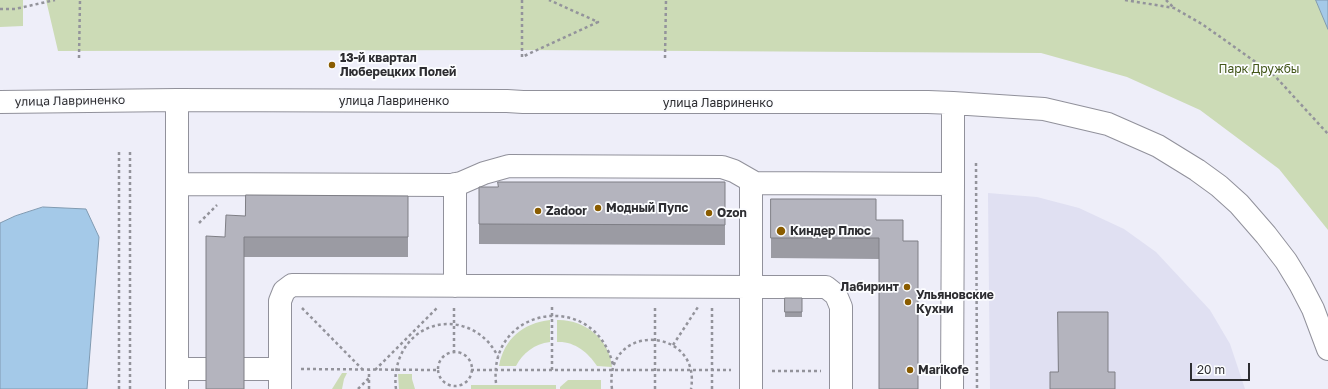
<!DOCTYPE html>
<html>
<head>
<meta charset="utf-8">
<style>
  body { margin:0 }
  #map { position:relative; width:1328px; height:389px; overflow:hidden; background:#eeeef9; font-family:"Golos Text",sans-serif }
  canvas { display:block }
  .scale { position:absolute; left:1190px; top:363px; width:60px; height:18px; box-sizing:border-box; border:2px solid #2d2d31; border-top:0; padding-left:5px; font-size:12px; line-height:14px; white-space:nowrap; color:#2d2d31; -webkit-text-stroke:3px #fcfdff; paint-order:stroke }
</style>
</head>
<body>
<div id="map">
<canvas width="1328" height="389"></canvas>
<div class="scale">20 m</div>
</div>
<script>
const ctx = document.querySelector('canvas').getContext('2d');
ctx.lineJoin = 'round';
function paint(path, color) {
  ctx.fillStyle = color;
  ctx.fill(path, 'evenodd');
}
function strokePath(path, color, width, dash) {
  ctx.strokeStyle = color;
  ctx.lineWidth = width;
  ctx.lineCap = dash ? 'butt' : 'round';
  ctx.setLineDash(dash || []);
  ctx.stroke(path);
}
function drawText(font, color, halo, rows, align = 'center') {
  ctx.font = font + ' "Golos Text",sans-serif';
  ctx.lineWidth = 3.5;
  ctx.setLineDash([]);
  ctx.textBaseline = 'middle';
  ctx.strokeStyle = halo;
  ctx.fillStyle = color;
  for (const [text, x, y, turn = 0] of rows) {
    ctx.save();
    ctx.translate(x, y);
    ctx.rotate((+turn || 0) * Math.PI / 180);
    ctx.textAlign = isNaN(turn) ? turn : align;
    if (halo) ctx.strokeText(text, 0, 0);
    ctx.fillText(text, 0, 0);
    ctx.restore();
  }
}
const built = new Path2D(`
  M988,193L1037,197L1079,208L1124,229L1156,252L1210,310L1230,344L1245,389H990Z`);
const green = new Path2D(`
  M0,0H23V26L0,27Z
  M46,0H1328V230L1279,169L1200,110L1127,77L1041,53L522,50L58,51Z
  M550,320V342C534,344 523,353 516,366H499C504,339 523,323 550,320Z
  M557,320C584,319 610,339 612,367L597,366C588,352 574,341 557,342Z
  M342,373H347L344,379L342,389H332Z
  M398,374H412V379L415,389H399Z
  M568,380H601V389H560V387Z
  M471,385H556V389H471Z`);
const water = new Path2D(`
  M1316,0H1328V29Z
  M43,207L86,209L99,237L87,389H0V223L15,216Z`);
const path = new Path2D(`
  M522,0V57L598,22L549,0
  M1125,0L1174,8L1202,24L1274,75L1328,134
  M1166,0L1174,8
  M0,9H15L55,0
  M79,58L80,0
  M665,58L666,0
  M976,163L977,389
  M199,223L217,205
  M302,308L363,370
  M673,345L698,307
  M438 369a17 17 0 1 1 34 0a17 17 0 1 1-34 0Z
  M454,353V306
  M301,369L438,370
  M375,370L438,307
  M471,370H731
  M552,370V307
  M772,371H821
  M496,383C488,306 595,289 613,365
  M119,389V150
  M130,389V150
  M358,389L369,378
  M369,389V370
  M396,389C391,352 419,318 458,325C468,327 478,332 485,339C491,344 494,350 498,356
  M612,389C603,321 702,326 691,389
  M655,389V308
  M712,389V308`);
const minor = new Path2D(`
  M0,102L177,100L507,101L523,102H928L953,103L1044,109L1108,124L1158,146L1197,170L1219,186L1239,204L1266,235L1286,261L1300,284L1313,309L1328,349
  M751,182V287H826L836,295L841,307V389
  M177,184L451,185L461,183L484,173L509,166L722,167L734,171L755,183L953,184V103
  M455,286V184
  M177,369H206
  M244,369H280
  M177,389V100
  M280,389V301L284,291L292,285L751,287V389
  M952,389L953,184`);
const wall = new Path2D(`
  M725,182V245L479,244V187H498Z
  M408,196V257H244L225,237L245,216Z
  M771,199L876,220H903L879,259L771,258Z
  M785,298H802V317H785Z`);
const building = new Path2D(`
  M498,182H725V225L479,224V187H498Z
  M246,195L408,196V237H244V389H206V236L225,237L226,215L245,216Z
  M771,199H876V220H903V241H918V389H879V238H771Z
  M785,298H802V312H785Z
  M1058,312H1108V372H1115V389H1050V372H1058Z`);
const markers = [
  [332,65,4,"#8a5c00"],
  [598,208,4,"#8a5c00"],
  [538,211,4,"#8a5c00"],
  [709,213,4,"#8a5c00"],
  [781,231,5,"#8a5c00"],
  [907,287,4,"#8a5c00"],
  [908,302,4,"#8a5c00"],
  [910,370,4,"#8a5c00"]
];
const poiNames = [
  ["13-й квартал",340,58],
  ["Люберецких Полей",340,72],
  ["Модный Пупс",606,208],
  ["Zadoor",546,211],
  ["Ozon",717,213],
  ["Киндер Плюс",790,231],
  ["Лабиринт",899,287,"right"],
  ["Ульяновские",916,295],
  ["Кухни",916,309],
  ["Marikofe",918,370]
];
const parkNames = [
  ["Парк Дружбы",1259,69]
];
const streetNames = [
  ["улица Лавриненко",70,101,-1],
  ["улица Лавриненко",394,101],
  ["улица Лавриненко",718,103]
];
paint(built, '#e0e0f2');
paint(green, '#ccdbb6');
paint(water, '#a4c9e8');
strokePath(water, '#809ab1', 1);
strokePath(minor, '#91919b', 24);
strokePath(path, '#93939b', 2.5, [3, 3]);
strokePath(minor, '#fff', 22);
paint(wall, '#9b9ba3');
paint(building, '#b4b4be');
strokePath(building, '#7e7e85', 1);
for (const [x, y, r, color] of markers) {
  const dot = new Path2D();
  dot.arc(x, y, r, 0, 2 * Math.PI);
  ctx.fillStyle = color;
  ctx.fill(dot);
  strokePath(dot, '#fcfdff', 1.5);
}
drawText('bold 12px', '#2d2d31', '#fcfdff', poiNames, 'left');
drawText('12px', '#43571a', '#fcfdff', parkNames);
drawText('12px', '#2d2d31', '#fcfdff', streetNames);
</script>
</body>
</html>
